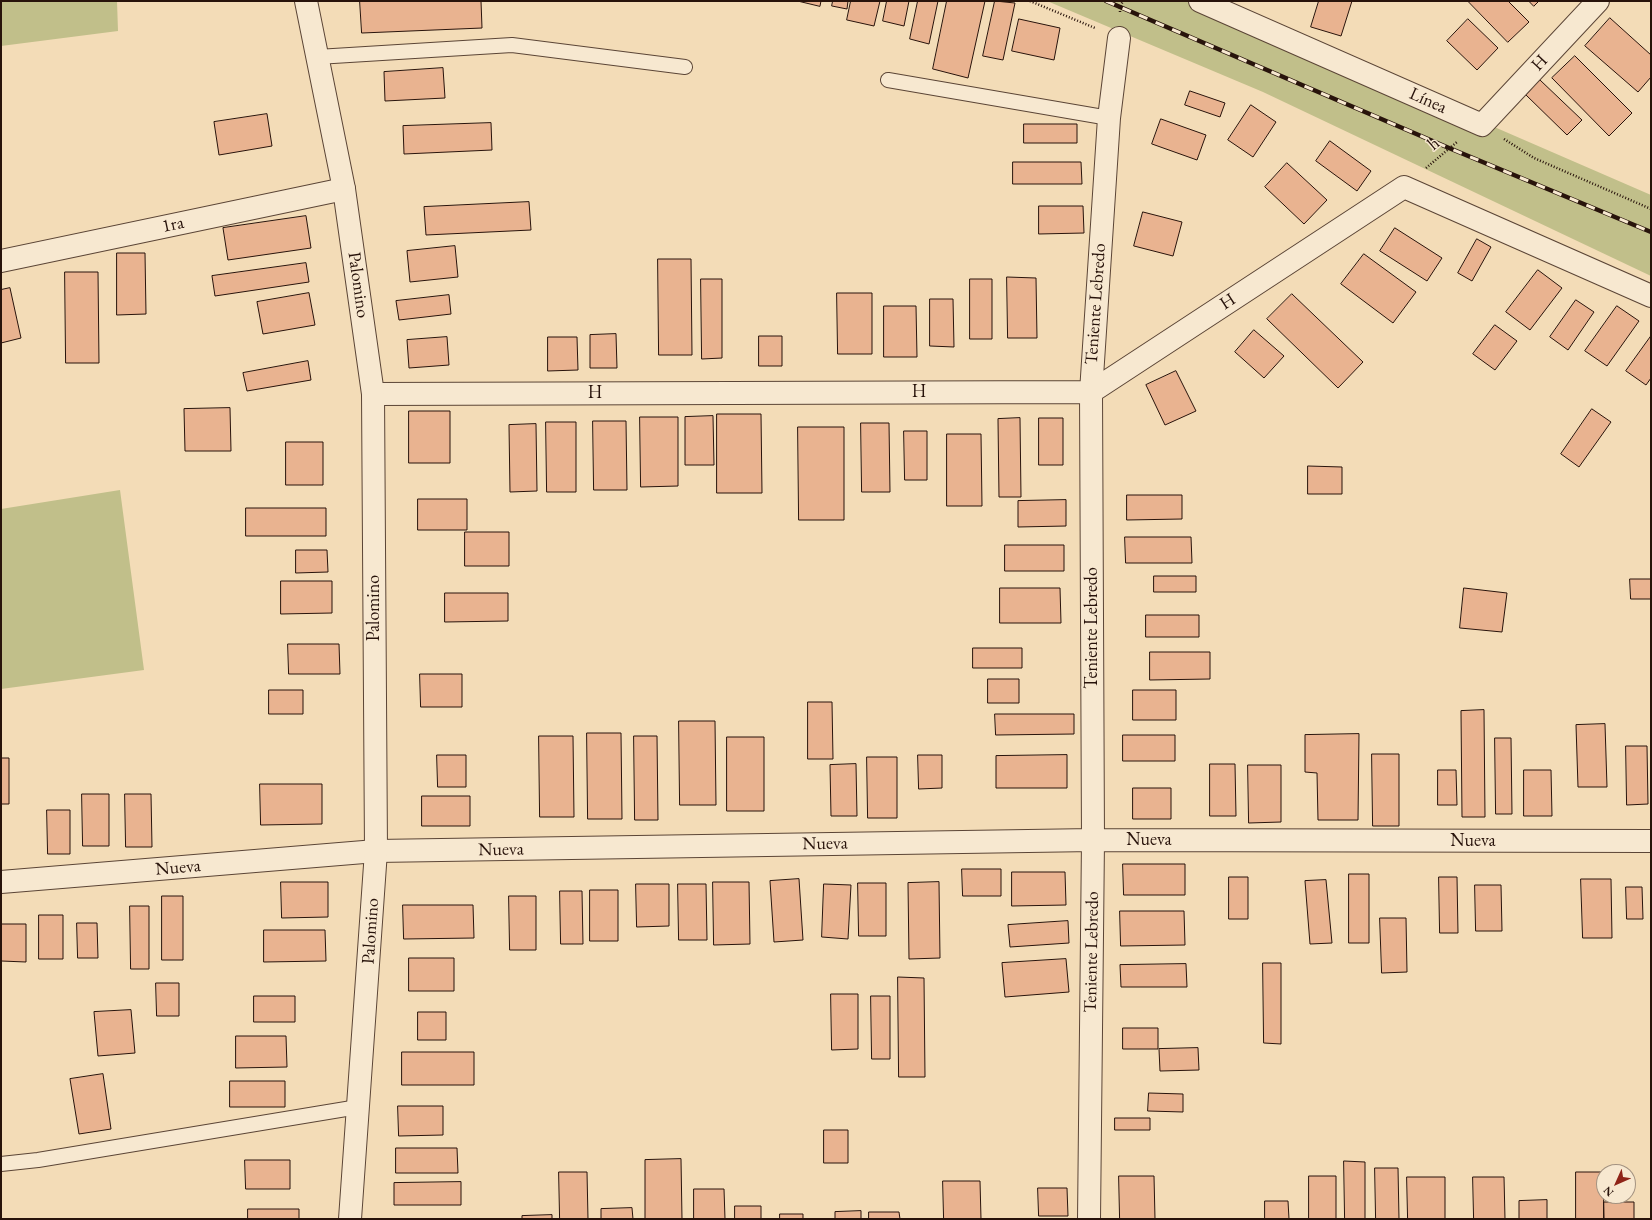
<!DOCTYPE html>
<html>
<head>
<meta charset="utf-8">
<style>
  body { margin:0 }
  #map { position:relative; width:1652px; height:1220px; overflow:hidden; background:#f3dcb7; font-family:"EB Garamond",serif }
  canvas { display:block }
  .frame { position:absolute; inset:0; border:2px solid #28130b; pointer-events:none }
  .north { position:absolute; left:1596px; top:1164px; width:40px; height:40px; box-sizing:border-box; background:#f7e8d0; border:1px solid #a49381; border-radius:50%; rotate:225deg; font-size:11px; font-weight:700; line-height:16px; text-align:center; color:#28130b }
  .north::after { content:''; display:block; margin:auto; width:14px; height:18px; background:#8f2418; clip-path:polygon(50% 0,100% 100%,50% 72%,0 100%) }
</style>
</head>
<body>
<div id="map">
<canvas width="1652" height="1220"></canvas>
<div class="frame"></div>
<div class="north">N</div>
</div>
<script>
const ctx = document.querySelector('canvas').getContext('2d');
ctx.lineJoin = 'round';
function paint(path, color) {
  ctx.fillStyle = color;
  ctx.fill(path, 'evenodd');
}
function strokePath(path, color, width, dash) {
  ctx.strokeStyle = color;
  ctx.lineWidth = width;
  ctx.lineCap = dash ? 'butt' : 'round';
  ctx.setLineDash(dash || []);
  ctx.stroke(path);
}
function drawText(font, color, halo, rows, align = 'center') {
  ctx.font = font + ' "EB Garamond",serif';
  ctx.lineWidth = 3;
  ctx.setLineDash([]);
  ctx.textBaseline = 'middle';
  ctx.strokeStyle = halo;
  ctx.fillStyle = color;
  for (const [text, x, y, turn = 0] of rows) {
    ctx.save();
    ctx.translate(x, y);
    ctx.rotate((+turn || 0) * Math.PI / 180);
    ctx.textAlign = isNaN(turn) ? turn : align;
    if (halo) ctx.strokeText(text, 0, 0);
    ctx.fillText(text, 0, 0);
    ctx.restore();
  }
}
const green = new Path2D(`
  M1,1H117L118,31L1,46Z
  M1047,1H1204L1651,195V276L1263,92Z
  M120,490L144,670L1,689V509Z`);
const building = new Path2D(`
  M360,1H481L482,28L362,33Z
  M798,1H821L820,6Z
  M833,1H848L847,9L832,6Z
  M851,1H880L874,26L847,20Z
  M887,1H909L904,26L883,21Z
  M918,1H938L929,44L910,39Z
  M947,1H985L968,78L933,69Z
  M995,1L1015,3L1003,60L983,56Z
  M1319,1H1352L1341,36L1311,27Z
  M1468,1H1508L1529,22L1508,42Z
  M1529,1H1539L1534,6Z
  M1610,18L1651,55V77L1638,92L1585,46Z
  M1019,19L1060,28L1054,60L1012,51Z
  M1468,19L1498,48L1477,70L1447,41Z
  M1575,56L1632,113L1609,136L1552,78Z
  M443,68L445,98L385,101L384,72Z
  M1540,80L1582,120L1567,135L1526,95Z
  M1190,91L1225,103L1220,117L1185,105Z
  M1251,105L1276,122L1253,157L1228,140Z
  M267,114L272,146L219,155L214,122Z
  M1161,119L1206,135L1197,160L1152,144Z
  M491,123L492,150L404,154L403,126Z
  M1024,124H1077V143H1024Z
  M1330,141L1371,171L1357,191L1316,161Z
  M1013,162H1081L1082,184H1013Z
  M1287,163L1327,200L1304,224L1265,187Z
  M529,202L531,230L426,235L424,207Z
  M1039,206H1083L1084,233L1039,234Z
  M1143,212L1182,222L1173,256L1134,246Z
  M306,216L311,248L228,260L223,228Z
  M1395,228L1442,258L1427,281L1380,251Z
  M1477,239L1491,247L1472,281L1458,273Z
  M455,246L458,277L410,282L407,251Z
  M117,253H145L146,314L117,315Z
  M1364,254L1416,292L1393,323L1341,284Z
  M658,259H691L692,355H659Z
  M306,263L309,282L215,296L212,276Z
  M1538,270L1562,288L1530,330L1506,312Z
  M65,272H98L99,363H66Z
  M1007,277L1036,278L1037,338H1008Z
  M701,279H722V358L702,359Z
  M970,279H992V339H970Z
  M10,288L21,338L1,343V290Z
  M309,293L315,325L263,334L257,302Z
  M837,293H872V354H838Z
  M1292,294L1363,362L1338,388L1267,319Z
  M449,295L451,314L399,320L396,301Z
  M930,299H953L954,347L930,346Z
  M1576,300L1594,312L1568,350L1550,337Z
  M884,306H916L917,357H884Z
  M1617,306L1639,321L1607,366L1585,351Z
  M1495,325L1517,341L1495,370L1473,354Z
  M1254,330L1284,356L1264,378L1235,352Z
  M616,334L617,368H590V335Z
  M759,336H782V366H759Z
  M1651,336V378L1646,385L1626,371Z
  M447,337L449,365L409,368L407,340Z
  M548,337H577L578,370L548,371Z
  M308,361L311,380L247,391L243,373Z
  M1176,371L1196,411L1165,425L1146,385Z
  M230,408L231,451H185L184,409Z
  M1592,409L1611,422L1579,467L1561,454Z
  M409,411H450V463H409Z
  M717,414H761L762,493H717Z
  M713,416L714,465H685V417Z
  M640,417H678V486L641,487Z
  M1020,418L1021,497H999L998,419Z
  M1039,418H1063V465H1039Z
  M593,421H626L627,490H594Z
  M546,422H576V492H547Z
  M861,423H889L890,492H862Z
  M536,424L537,491L510,492L509,425Z
  M798,427H844V520H799Z
  M904,431H927V480H905Z
  M947,434H981L982,506H947Z
  M286,442H323V485H286Z
  M1308,466L1342,467V494H1308Z
  M1127,495H1182V519L1127,520Z
  M418,499H467V530H418Z
  M1066,500V526L1018,527V501Z
  M246,508H326V536H246Z
  M465,532H509V566H465Z
  M1125,537H1191L1192,563H1126Z
  M1005,545H1064V571H1005Z
  M296,550H327L328,572L296,573Z
  M1154,576H1196V592H1154Z
  M1630,579H1651V599H1631Z
  M281,581H332V613L281,614Z
  M1000,588H1060L1061,623H1000Z
  M1464,588L1507,593L1502,632L1460,628Z
  M445,593H508V621L445,622Z
  M1146,615H1199V637H1146Z
  M288,644H339L340,674H289Z
  M973,648H1022V668H973Z
  M1150,652H1210V679L1150,680Z
  M420,674H462V707H421Z
  M988,679H1019V703H988Z
  M269,690H303V714H269Z
  M1133,690H1176V720H1133Z
  M808,702H832L833,759H808Z
  M1484,710L1485,817H1462L1461,711Z
  M995,714H1074V734L996,735Z
  M679,721H715L716,805H680Z
  M1605,724L1607,787H1578L1576,725Z
  M587,733H621L622,819H588Z
  M1359,734L1358,820H1318L1317,773L1305,772V735Z
  M1123,735H1175V761H1123Z
  M539,736H573L574,817H540Z
  M634,736H657L658,820H635Z
  M727,737H764V811H727Z
  M1495,738H1511L1512,814H1496Z
  M1626,746H1647L1648,804L1627,805Z
  M1372,754H1399V826H1373Z
  M437,755H466V787H438Z
  M918,755H942V788L919,789Z
  M1067,755V788H996V756Z
  M867,757H897V818H868Z
  M1,758H9V804H1Z
  M856,764L857,816H831L830,765Z
  M1210,764H1235L1236,816H1210Z
  M1248,765H1281V822L1249,823Z
  M1438,770H1456L1457,805H1438Z
  M1524,770H1551L1552,816H1524Z
  M260,784H322V824L261,825Z
  M1133,788H1171V819H1133Z
  M82,794H109V846H83Z
  M125,794H151L152,847H126Z
  M422,796H470V826H422Z
  M47,810H70V854H48Z
  M1123,864H1185V895H1124Z
  M962,869H1001V896H963Z
  M1012,872H1065L1066,905L1012,906Z
  M1349,874H1369V943H1349Z
  M1229,877H1248V919H1229Z
  M1439,877H1457L1458,933H1440Z
  M799,879L803,940L774,942L770,881Z
  M1581,879H1611L1612,938H1583Z
  M1326,880L1332,943L1310,944L1305,881Z
  M281,882H328V917L282,918Z
  M713,882H749L750,944L714,945Z
  M939,882L940,958L909,959L908,883Z
  M858,883H886V936H859Z
  M636,884H669V926L637,927Z
  M678,884H706L707,940H679Z
  M824,884L851,885L848,939L822,937Z
  M1475,885H1501L1502,931H1476Z
  M1626,887H1642L1643,919H1627Z
  M590,890H618V941H590Z
  M560,891H582L583,944H561Z
  M162,896H183V960H162Z
  M509,896H536V950H510Z
  M403,905H473L474,938L404,939Z
  M130,906H149V969H131Z
  M1120,911H1184L1185,945L1121,946Z
  M39,915H63V959H39Z
  M1380,918H1406L1407,972L1382,973Z
  M1068,921L1069,943L1010,947L1008,925Z
  M77,923H97L98,958H78Z
  M1,924H26V962L1,961Z
  M264,930H325L326,961L264,962Z
  M409,958H454V991H409Z
  M1066,959L1069,992L1005,997L1002,963Z
  M1263,963H1281V1044L1264,1043Z
  M1186,964L1187,987H1121L1120,965Z
  M898,977L924,978L925,1077H899Z
  M156,983H179V1016H157Z
  M831,994H858V1049L832,1050Z
  M254,996H295V1022H254Z
  M871,996H890V1059H872Z
  M131,1010L135,1053L98,1056L94,1012Z
  M418,1012H446V1040H418Z
  M1123,1028H1158V1049H1123Z
  M236,1036H286L287,1067L236,1068Z
  M1198,1048L1199,1070L1160,1071L1159,1049Z
  M402,1052H474V1085H402Z
  M103,1074L111,1129L79,1134L70,1079Z
  M230,1081H285V1107H230Z
  M1149,1093L1183,1094V1112L1148,1111Z
  M398,1106H443V1135L399,1136Z
  M1115,1118H1150V1130H1115Z
  M824,1130H848V1163H824Z
  M396,1148H457L458,1173H396Z
  M681,1159L682,1219H645V1160Z
  M245,1160H290V1189H246Z
  M1344,1161L1365,1162V1219H1345Z
  M1375,1168H1398L1399,1219H1376Z
  M559,1172H587L588,1219H560Z
  M1576,1172H1603L1604,1219H1576Z
  M1119,1176H1154L1155,1219H1120Z
  M1309,1176H1336V1219H1309Z
  M1407,1177H1445V1219H1408Z
  M1473,1177H1504L1505,1219H1474Z
  M943,1181H980L981,1219H944Z
  M461,1182V1205H394V1183Z
  M1038,1188H1067L1068,1216H1039Z
  M694,1189H724L725,1219H694Z
  M1547,1200V1219H1519V1201Z
  M1265,1201H1288L1289,1219H1265Z
  M1604,1202H1634V1219H1604Z
  M735,1206H761V1219H735Z
  M632,1208L633,1219H601V1209Z
  M248,1209H299V1219H248Z
  M861,1211V1219H835V1212Z
  M869,1212H899L900,1219H869Z
  M780,1214H803V1219H780Z
  M552,1215V1219H522V1216Z`);
const path = new Path2D(`
  M1030,1L1095,28
  M1120,12V7L1123,1
  M1504,139L1534,158L1651,209
  M1426,168L1457,142`);
const service = new Path2D(`
  M317,57L512,45L685,67
  M888,80L1109,118
  M1,1164L38,1160L358,1107`);
const minor = new Path2D(`
  M1200,1L1482,125L1598,1
  M1,261L344,189
  M373,394L1091,392L1404,187L1651,296
  M1,882L376,851L1093,840L1651,841
  M1089,1219L1093,840L1091,392L1109,118L1119,38`);
const tertiary = new Path2D(`
  M306,1L344,189L373,394L376,851L350,1219`);
const rail = new Path2D(`
  M1106,1L1449,148L1651,232`);
const streetNames = [
  ["H",1540,63,-47],
  ["Línea",1428,101,24],
  ["h",1434,144,-40],
  ["1ra",173,225,-12],
  ["Palomino",358,285,82],
  ["H",1228,302,-33],
  ["Teniente Lebredo",1096,304,-86],
  ["H",919,392],
  ["H",595,393],
  ["Palomino",374,608,-90],
  ["Teniente Lebredo",1092,628,-90],
  ["Nueva",1149,840],
  ["Nueva",1473,841],
  ["Nueva",825,844,-1],
  ["Nueva",501,850,-1],
  ["Nueva",178,868,-5],
  ["Palomino",371,931,-86],
  ["Teniente Lebredo",1092,952,-89]
];
paint(green, '#c1bf8a');
paint(building, '#e9b390');
strokePath(building, '#28130b', 1);
strokePath(service, '#5b4536', 16);
strokePath(minor, '#5b4536', 24);
strokePath(tertiary, '#5b4536', 24);
strokePath(path, '#28130b', 2.5, [1, 2]);
strokePath(service, '#f7e8d0', 14);
strokePath(minor, '#f7e8d0', 22);
strokePath(tertiary, '#f7e8d0', 22);
strokePath(rail, '#28130b', 4.5);
strokePath(rail, '#f7e8d0', 3, [9]);
drawText('18px', '#28130b', '#f7e8d0', streetNames);
</script>
</body>
</html>
